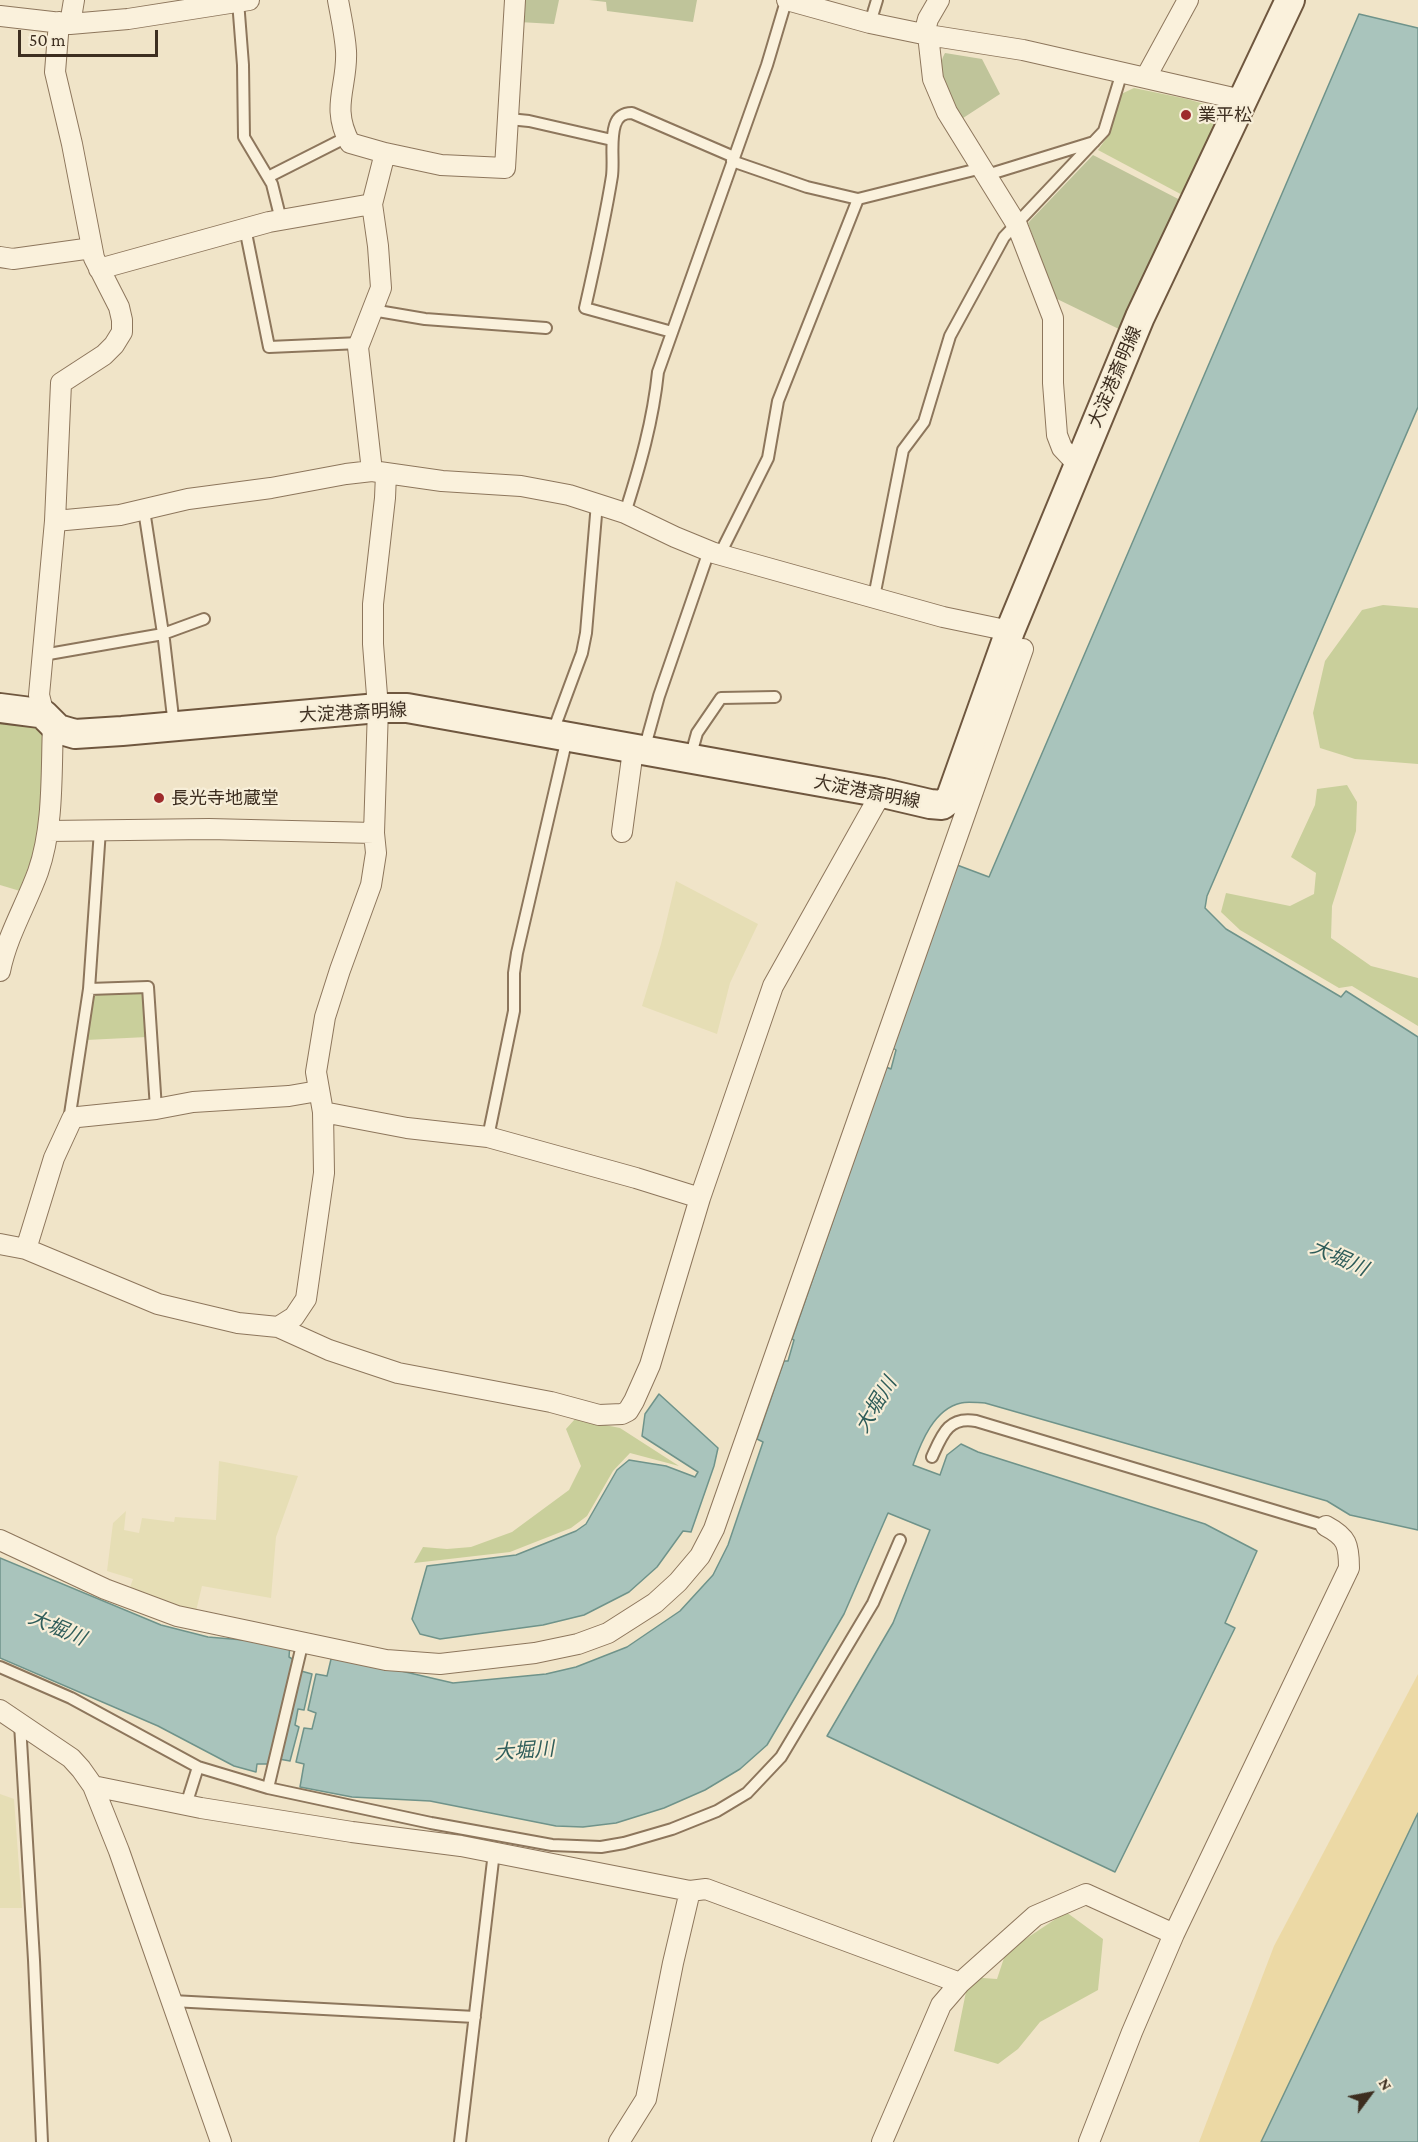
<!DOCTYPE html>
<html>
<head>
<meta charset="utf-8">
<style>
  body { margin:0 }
  #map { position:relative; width:1418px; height:2142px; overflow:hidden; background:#f0e4c8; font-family:"Crimson Pro",serif }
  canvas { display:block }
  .north { position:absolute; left:1340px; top:2064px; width:60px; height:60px; -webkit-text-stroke:4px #f7eed8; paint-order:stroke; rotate:58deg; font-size:16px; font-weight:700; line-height:24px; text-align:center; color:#3d2e20 }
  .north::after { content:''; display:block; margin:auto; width:21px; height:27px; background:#3d2e20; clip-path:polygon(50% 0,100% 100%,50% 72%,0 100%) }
  .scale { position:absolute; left:18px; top:30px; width:140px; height:27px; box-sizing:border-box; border:3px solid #3d2e20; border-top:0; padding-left:8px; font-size:18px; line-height:21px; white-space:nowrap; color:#3d2e20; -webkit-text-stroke:4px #f7eed8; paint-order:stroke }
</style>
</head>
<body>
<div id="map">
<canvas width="1418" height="2142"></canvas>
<div class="north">N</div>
<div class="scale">50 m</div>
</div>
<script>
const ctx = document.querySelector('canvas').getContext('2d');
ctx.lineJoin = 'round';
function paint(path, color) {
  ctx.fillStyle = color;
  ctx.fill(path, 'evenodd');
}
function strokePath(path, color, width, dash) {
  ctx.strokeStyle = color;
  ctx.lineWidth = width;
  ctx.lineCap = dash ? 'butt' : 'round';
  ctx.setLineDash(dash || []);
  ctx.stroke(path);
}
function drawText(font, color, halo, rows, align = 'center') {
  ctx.font = font + ' "Crimson Pro","Noto Sans JP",serif';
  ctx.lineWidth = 4.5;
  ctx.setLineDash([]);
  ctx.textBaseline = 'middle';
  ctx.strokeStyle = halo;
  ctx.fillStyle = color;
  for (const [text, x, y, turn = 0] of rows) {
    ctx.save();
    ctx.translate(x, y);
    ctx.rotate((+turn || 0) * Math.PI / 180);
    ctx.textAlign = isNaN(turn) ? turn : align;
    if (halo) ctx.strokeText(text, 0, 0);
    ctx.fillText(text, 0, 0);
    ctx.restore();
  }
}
const farmland = new Path2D(`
  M676,881L758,924L730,983L717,1034L642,1006L661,944Z
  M219,1461L298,1476L276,1537L271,1598L202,1586L196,1611L155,1599L129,1590L133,1579L107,1571L113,1523L126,1511L124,1530L139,1533L142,1518L174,1522L175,1517L216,1520Z
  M0,1794L14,1799L22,1908H0Z`);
const green = new Path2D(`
  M1134,88L1187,99L1218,108L1220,127L1188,198L1098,150L1110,133L1119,95Z
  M1383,605L1418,608V764L1355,759L1320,748L1313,713L1325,661L1362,610Z
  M0,716L36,722L46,735L42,828L20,891L0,885Z
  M1347,785L1357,802L1356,831L1332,906L1331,938L1371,966L1418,978V1026L1352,986L1339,988L1240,930L1221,912L1226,893L1290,906L1314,894L1316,873L1291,857L1315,805L1317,789Z
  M144,991L147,1037L86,1040L92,998L99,992Z
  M575,1419L620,1428L679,1466L630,1453L613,1471L587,1516L571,1528L510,1552L414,1563L423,1547L447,1549L471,1547L512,1532L569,1490L581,1466L566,1429Z
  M1066,1912L1103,1939L1098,1990L1040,2022L1018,2049L998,2064L954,2051L969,1977L997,1979L1006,1952Z`);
const sand = new Path2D(`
  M1418,1674V1910L1308,2142H1199L1274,1946Z`);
const cemetery = new Path2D(`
  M522,0H559L554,24L519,22Z
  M589,0H697L693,22L607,11L606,2Z
  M945,53L982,59L1000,94L960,120C952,100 933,72 945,53Z
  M1093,155L1184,202L1125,332L1055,298L1028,223Z`);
const water = new Path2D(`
  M1359,14L1418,28V407L1207,896L1205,908L1226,929L1341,997L1346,991L1418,1037V1530L1350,1515L1327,1501L985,1403C978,1403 968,1401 961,1403C934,1409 921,1442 913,1465L940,1475L947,1455L961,1444L978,1452L1205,1524L1257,1551L1225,1623L1235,1628L1115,1872L827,1736L893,1623L930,1530L888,1513L844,1614L767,1745L740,1769L705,1790L664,1808L616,1823L583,1827L556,1826L430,1801L352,1797L300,1787L304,1764L296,1762L304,1728L312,1729L316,1713L308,1710L316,1674L327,1676L332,1655L453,1683L546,1674L576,1667L627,1647L680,1611L713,1575L728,1545L763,1442L757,1439L784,1361H788L794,1340L792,1339L886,1067L891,1069L896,1050L893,1048L957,865L989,877Z
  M659,1394L718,1448L714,1466L691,1532L683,1531L657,1567L629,1592L584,1615L543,1625L440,1639L420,1634L412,1619L427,1566L516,1555L576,1531L586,1524L617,1470L629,1460L666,1466L695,1477L698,1472L642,1436L645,1414Z
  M0,1558L161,1625L208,1637L290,1644L289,1657L294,1660L268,1764H257L256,1772L234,1766L158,1726L0,1658Z
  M301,1671L312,1674L304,1710L298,1709L295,1725L299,1727L290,1761L279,1759Z
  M1418,1813V2142H1261L1416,1817Z`);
const service = new Path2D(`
  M238,1L243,65L244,137L272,184L281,220
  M870,23L877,0
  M509,119L529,121L612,140
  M732,161L807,187L858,199
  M987,175L1094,142
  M268,177L347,137
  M245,228L269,347L360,343
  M372,310L425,319L546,328
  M672,332L585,308C595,264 605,220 612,176C614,159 610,141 615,125C618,116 623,113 632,113L734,157
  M144,510L164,640L174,726
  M625,513C640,466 653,421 658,372L767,65L784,8L790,1
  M720,554L768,458L778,401L858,199L982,168
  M874,597L903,450L924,422L950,336L1004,237L1104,131L1122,72
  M43,655L163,634L204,619
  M552,734L582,653L586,633L597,503
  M644,750L659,696L709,551
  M690,758L697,733L721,698L775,697
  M89,989L148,987L156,1109
  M72,1119L70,1114L89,989L100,830
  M488,1137L514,1011V973L517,953L567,738
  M932,1457C942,1435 948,1416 976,1421L1326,1526
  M0,1667L71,1698L198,1767
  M20,1724L34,1960L42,2142
  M268,1788L303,1641
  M186,1805L198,1767L268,1788L431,1823L552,1845L601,1847L624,1843L672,1829L717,1811L747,1793L781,1757L873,1603L900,1540
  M172,2001L475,2017
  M460,2142L494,1852`);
const minor = new Path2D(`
  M338,0C341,17 345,34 346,51C348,86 330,107 350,143L385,153L372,204L378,246L381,288L358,347L372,471
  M787,0L870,23L928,35L1023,50L1242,100
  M0,16L70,24L128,19L249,0
  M70,24L74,0
  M924,34L928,19L939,0
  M928,35L933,79L947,112L1017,225L1053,318V383L1057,435L1062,448L1077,464
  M1146,77L1188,0
  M385,153L441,165L505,168L515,0
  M0,257L13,259L92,248
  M99,269L269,222L372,204
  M55,521L120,515L188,499L271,488L346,474L372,471L442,481L521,486L569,495L625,513L675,537L714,553L943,617L1010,631
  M44,715L39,695L55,521L61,383L104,355L114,345L122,332V320L119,307L94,258L72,144L55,72L59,22
  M48,831L209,829L374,833
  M622,832L633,750
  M0,971C7,936 26,905 38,872C54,826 51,773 53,725
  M323,1112L407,1128L488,1137L636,1178L700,1198
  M0,1244L26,1249L158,1304L238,1323L278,1327L329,1350L398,1373L551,1402L599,1415L622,1414L628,1411L634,1401L650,1365L700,1198L773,986L875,804L883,793
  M26,1249L54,1158L72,1119L78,1117L156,1109L193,1102L289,1096L318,1091
  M278,1327L294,1317L306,1299L324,1173L323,1112L316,1072L325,1017L340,970L371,885L376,853L374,833L378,708L373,644V604L385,498L386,474
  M0,1540L105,1589L177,1616L386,1660L440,1664L535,1653L578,1644L608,1633L655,1603L678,1582L700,1556L714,1529L1023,649
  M0,1710L71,1758L81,1769L93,1786L119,1851L221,2142
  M93,1786L201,1808L352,1832L461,1846L690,1891L706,1889L960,1983L941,2005L882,2142
  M960,1983L1035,1916L1086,1894L1174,1934
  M619,2142L646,2099L673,1963L690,1891
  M1089,2142L1132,2032L1174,1934L1349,1568C1349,1545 1347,1537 1326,1526`);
const secondary = new Path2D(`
  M0,708L39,713L44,715L58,729L75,734L122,731L378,708H407L883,793L930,804L942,805L950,799L952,794L1010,631L1140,317L1290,0`);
const markers = [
  [1186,115,6,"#9e2a2b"],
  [159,798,6,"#9e2a2b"]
];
const poiNames = [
  ["業平松",1198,115],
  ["長光寺地蔵堂",171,798]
];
const streetNames = [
  ["大淀港斎明線",1115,377,-67],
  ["大淀港斎明線",353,713,-3],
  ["大淀港斎明線",867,792,11]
];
const waterNames = [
  ["大堀川",1339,1258,24],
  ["大堀川",876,1405,-59],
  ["大堀川",57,1628,23],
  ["大堀川",524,1751,-4]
];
paint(farmland, '#e6deb5');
paint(green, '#c9cf9b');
paint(sand, '#ecd9a5');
paint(cemetery, '#bfc49a');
paint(water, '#a9c4bc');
strokePath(water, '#6f938a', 1.5);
strokePath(service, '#8d765c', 14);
strokePath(minor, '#8d765c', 22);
strokePath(secondary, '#6f573f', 32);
strokePath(service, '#faf1dc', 10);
strokePath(minor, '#faf1dc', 20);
strokePath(secondary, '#faf1dc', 28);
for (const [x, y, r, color] of markers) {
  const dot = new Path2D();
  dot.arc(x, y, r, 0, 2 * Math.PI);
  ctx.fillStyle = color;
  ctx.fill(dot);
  strokePath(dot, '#f7eed8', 2);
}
drawText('18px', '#3d2e20', '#f7eed8', poiNames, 'left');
drawText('18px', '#3d2e20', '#f7eed8', streetNames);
drawText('italic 20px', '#2f5d5a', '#f7eed8', waterNames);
</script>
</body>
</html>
